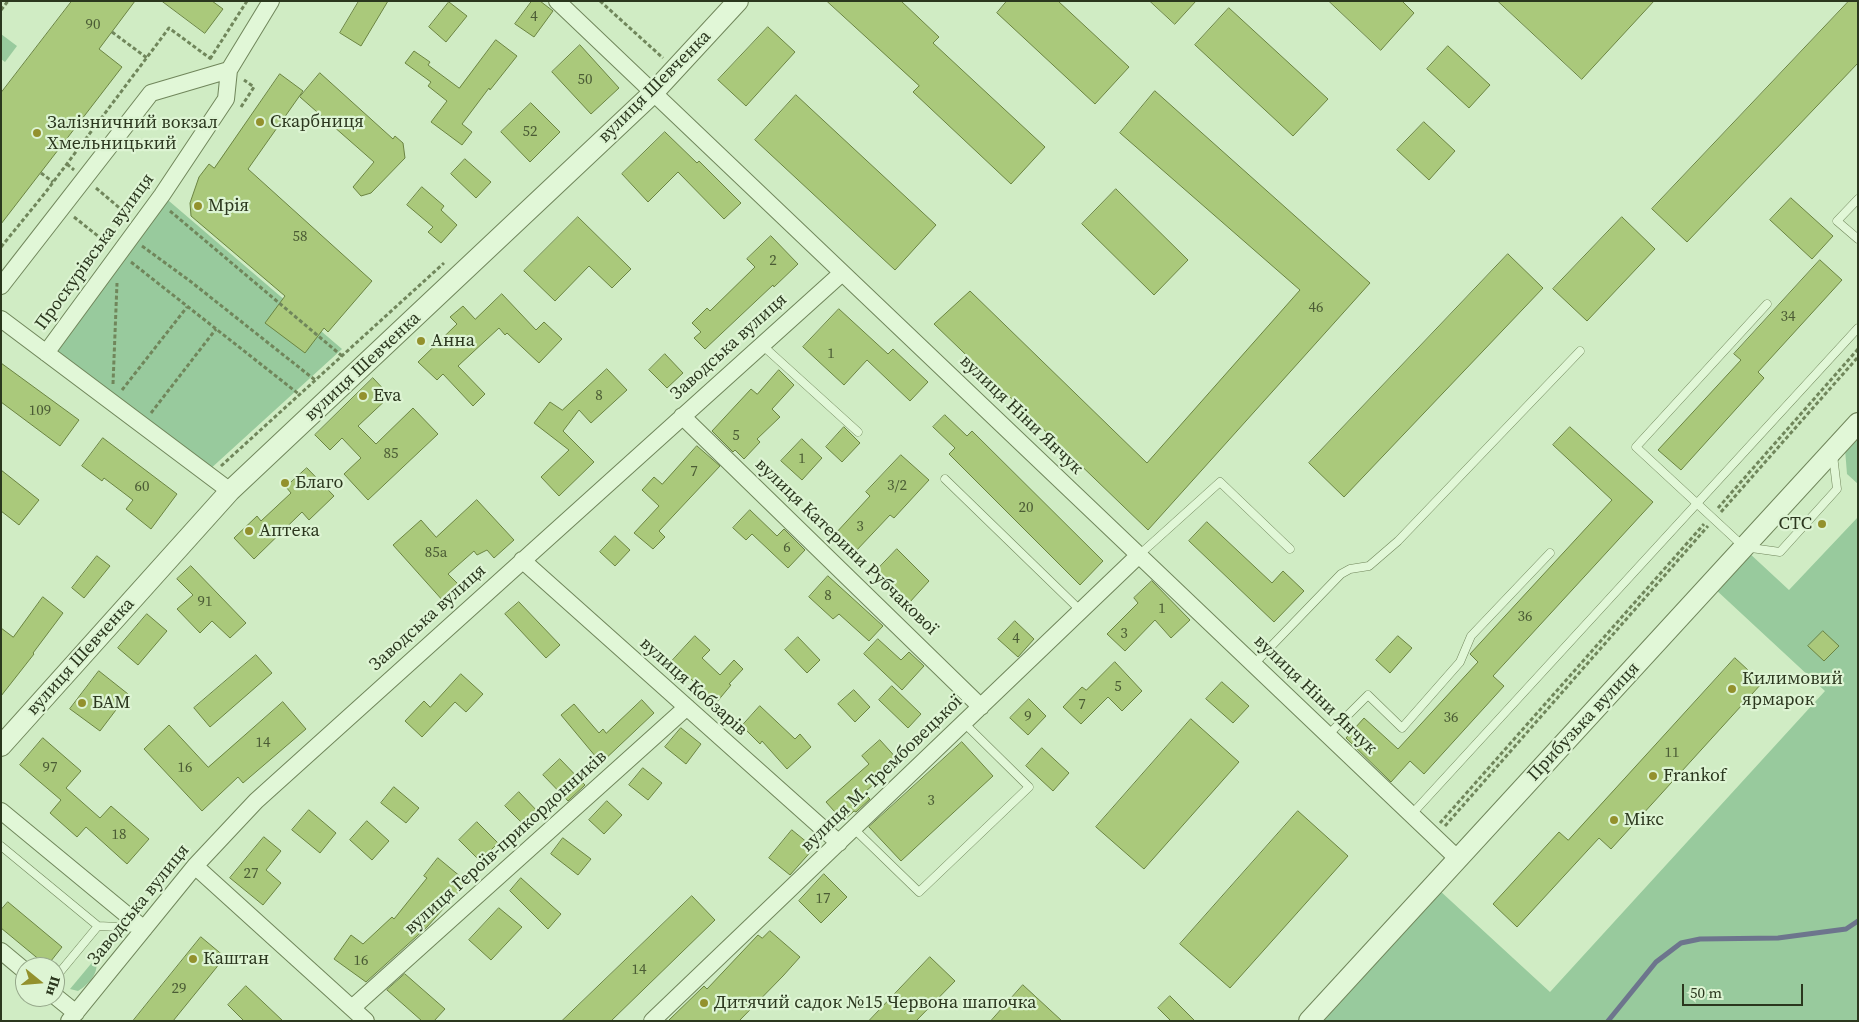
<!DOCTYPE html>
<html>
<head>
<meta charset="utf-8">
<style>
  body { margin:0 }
  #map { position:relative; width:1859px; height:1022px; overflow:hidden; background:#d0ecc4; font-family:"Source Serif 4",serif }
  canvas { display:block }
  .frame { position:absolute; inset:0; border:2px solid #2b371e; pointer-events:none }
  .north { position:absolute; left:15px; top:957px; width:50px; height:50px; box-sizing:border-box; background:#ddf4d3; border:1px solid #96a88b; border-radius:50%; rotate:107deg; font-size:14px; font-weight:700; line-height:20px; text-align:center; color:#2b371e }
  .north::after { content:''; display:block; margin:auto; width:18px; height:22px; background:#93912d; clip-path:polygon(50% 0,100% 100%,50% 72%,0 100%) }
  .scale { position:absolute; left:1682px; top:984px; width:121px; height:22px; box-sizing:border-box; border:2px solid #2b371e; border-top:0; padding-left:6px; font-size:15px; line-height:18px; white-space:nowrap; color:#2b371e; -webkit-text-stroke:4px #ddf4d3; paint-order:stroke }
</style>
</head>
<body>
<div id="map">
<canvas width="1859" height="1022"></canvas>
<div class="frame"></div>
<div class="north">Пн</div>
<div class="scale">50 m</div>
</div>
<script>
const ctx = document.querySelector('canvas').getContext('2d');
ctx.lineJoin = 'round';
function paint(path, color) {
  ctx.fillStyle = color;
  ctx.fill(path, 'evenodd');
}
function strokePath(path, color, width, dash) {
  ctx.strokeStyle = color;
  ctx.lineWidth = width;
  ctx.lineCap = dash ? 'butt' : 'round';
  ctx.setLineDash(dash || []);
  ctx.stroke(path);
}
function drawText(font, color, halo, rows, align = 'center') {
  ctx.font = font + ' "Source Serif 4",serif';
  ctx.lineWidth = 4.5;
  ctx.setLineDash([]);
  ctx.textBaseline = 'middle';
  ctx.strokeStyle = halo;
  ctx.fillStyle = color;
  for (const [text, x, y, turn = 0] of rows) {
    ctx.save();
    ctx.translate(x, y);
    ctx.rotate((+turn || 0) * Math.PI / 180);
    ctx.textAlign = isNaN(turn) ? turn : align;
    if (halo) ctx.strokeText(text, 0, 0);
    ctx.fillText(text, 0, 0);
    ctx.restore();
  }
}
const green = new Path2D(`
  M1,34L17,46L5,62L1,59Z
  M162,195L342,349L208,471L46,353Z
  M1858,436V484L1847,474L1845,449Z
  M1858,517V1021H1319L1439,890L1550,992L1825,691L1715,589L1748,552L1789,590Z
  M95,959C101,972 88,985 78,991L70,989Z`);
const stream = new Path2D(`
  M1608,1021L1656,962L1681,943L1700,939L1778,938L1846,929L1858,921`);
const building = new Path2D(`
  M72,1H135L99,49L122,67L1,224V93Z
  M162,1H212L223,9L205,33Z
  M359,1H388L361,46L340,33Z
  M532,1H540L553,11L534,37L515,24Z
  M827,1H901L939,37L933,43L1045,147L1011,184L913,92L919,86Z
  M1007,1H1058L1129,67L1095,104L997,13Z
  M1150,1H1196L1175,24Z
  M1329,1H1402L1414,13L1381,50Z
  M1498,1H1654L1582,79Z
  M1849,1H1858V63L1687,242L1652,209Z
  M449,2L467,16L446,42L429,27Z
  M1229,8L1328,99L1293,136L1195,45Z
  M768,27L795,52L746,106L718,80Z
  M496,40L517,56L490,90L489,88L462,124L472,132L462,145L431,122L447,101L428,86L431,82L405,63L414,51L430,62L428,65L459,88Z
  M580,45L619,88L591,114L552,72Z
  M1448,46L1490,85L1469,108L1427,69Z
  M320,73L393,139L395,136L403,143L405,158L371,193L361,196L353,187L374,162L300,97Z
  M280,74L303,91L248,169L372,281L328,332L324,328L305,353L265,323L285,296L191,216L190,203L199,177L209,164L214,168Z
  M1155,91L1370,283L1148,530L934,324L970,291L1147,463L1300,290L1120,133Z
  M796,95L936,225L895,270L755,140Z
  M531,103L560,132L530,162L501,132Z
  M1424,122L1455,151L1429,180L1397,150Z
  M665,132L697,163L699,161L741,203L724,219L678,172L648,202L622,174Z
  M465,159L491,182L476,198L451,174Z
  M422,187L444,206L441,210L457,225L441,243L428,232L433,227L407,205Z
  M1116,189L1188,260L1154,295L1082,224Z
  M1791,198L1833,236L1812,259L1770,220Z
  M578,217L631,269L612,288L589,266L555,301L524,271Z
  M1622,217L1655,249L1587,321L1553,289Z
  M771,236L798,264L774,287L773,285L705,349L694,338L701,332L692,323L707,308L710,311L755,267L747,259Z
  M1508,254L1543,288L1344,497L1309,463Z
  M1820,260L1842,280L1758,372L1764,378L1681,470L1658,450L1741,360L1734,354Z
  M502,294L536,330L544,322L562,339L539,363L507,333L505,335L499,328L458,366L485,394L473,406L443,374L437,380L418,362L457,324L450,317L463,306L475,319Z
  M839,309L888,354L893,349L928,382L910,401L867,360L844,385L803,347Z
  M665,354L683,373L667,388L649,370Z
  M1,363L79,420L60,446L1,402Z
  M607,369L627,390L591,423L579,410L563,431L594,462L559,496L541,477L569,450L534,423L550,402L562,410Z
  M779,370L794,385L772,409L780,417L757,439L760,442L744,459L735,450L733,452L712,431L751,389L757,394Z
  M373,378L390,396L358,426L376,444L413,408L438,434L368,500L344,474L361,458L342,438L330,450L315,435Z
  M945,415L967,436L972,431L1103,561L1080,585L949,454L955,448L933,427Z
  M844,427L860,443L842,462L826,447Z
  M1570,427L1653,502L1493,676L1504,686L1424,774L1410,761L1391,782L1346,738L1364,718L1398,749L1478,662L1470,654L1612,500L1553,445Z
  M103,438L177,494L151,529L126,509L133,500L104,478L102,481L82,466Z
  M802,439L822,458L802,480L781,461Z
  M697,446L720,466L659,531L665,537L653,549L634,533L659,506L642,490L654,477L662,484Z
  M901,455L929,480L894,518L890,515L855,552L835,534L870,496L866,492Z
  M307,468L334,496L309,520L302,512L254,559L234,538L257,516L261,521L291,493L286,487Z
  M1,470L39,500L19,525L1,511Z
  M477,500L514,540L494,558L487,550L477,555L474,551L448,574L461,587L444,602L393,545L421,520L436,537Z
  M750,510L777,536L784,529L805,550L788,568L752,534L746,540L733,528Z
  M1207,522L1272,583L1283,571L1304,591L1274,622L1189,541Z
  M615,536L630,550L615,566L600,552Z
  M897,549L929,581L909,603L877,570Z
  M97,556L110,566L84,598L72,588Z
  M191,566L246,623L230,638L212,621L200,633L177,609L193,595L177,579Z
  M828,576L883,626L869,641L839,614L833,619L809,597Z
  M1152,581L1190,620L1171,638L1155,620L1125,651L1107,634L1138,603L1134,598Z
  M43,597L63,613L33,653L34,654L1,696V628L13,637Z
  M519,602L560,645L546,658L505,614Z
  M147,614L167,631L138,665L118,648Z
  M1015,621L1034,639L1018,657L998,639Z
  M1823,631L1839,646L1824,661L1808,646Z
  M695,636L710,650L702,658L720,675L734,660L743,669L729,684L731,685L716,703L672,661Z
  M1398,636L1412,648L1390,673L1376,660Z
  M798,637L820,660L807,673L785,650Z
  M878,639L901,660L909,652L924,666L902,690L864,654Z
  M256,655L272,673L210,727L194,708Z
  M1735,658L1762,683L1611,849L1599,838L1517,927L1493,904L1559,832L1568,840Z
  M1115,662L1142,691L1122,711L1108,697L1081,724L1063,707L1082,687L1086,690Z
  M99,671L128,694L100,731L70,709Z
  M461,674L483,694L466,712L455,702L422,737L405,721L424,701L430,707Z
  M1222,682L1249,706L1233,723L1206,699Z
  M892,686L921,714L908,728L879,700Z
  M854,690L870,707L855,722L838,704Z
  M1029,699L1046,716L1028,735L1010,718Z
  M642,700L654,713L601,763L561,715L574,704L599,733L603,729L606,733Z
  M283,702L306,729L243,783L238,777L202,811L144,749L169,725L208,767Z
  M760,706L795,739L800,734L811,747L787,769L762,741L760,744L742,726Z
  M1191,719L1239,762L1144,869L1096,827Z
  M681,728L701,744L686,764L665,747Z
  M43,738L81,771L66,788L100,818L111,806L149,839L127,864L86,827L77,837L50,813L61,800L20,765Z
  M880,740L899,761L864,793L870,799L856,812L854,811L843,821L826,802L869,764L862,756Z
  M962,742L993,776L901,861L869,827Z
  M1042,748L1069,773L1053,791L1026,766Z
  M560,759L585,785L568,801L543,775Z
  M643,768L662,783L648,800L629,785Z
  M394,787L419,808L406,823L381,803Z
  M519,792L540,814L526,827L505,806Z
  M607,801L622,815L604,834L589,820Z
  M309,810L336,833L320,853L292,830Z
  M1298,811L1348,856L1230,988L1180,944Z
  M367,821L389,841L372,860L350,840Z
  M477,822L498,843L480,861L459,840Z
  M792,830L814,848L790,875L769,858Z
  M264,837L281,851L266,870L281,883L263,905L230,878Z
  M563,838L591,859L578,875L551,854Z
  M438,858L467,882L427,927L366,982L334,959L351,935L363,944L392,917L394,919L427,878L424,876Z
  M824,874L847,897L821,923L799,901Z
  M521,878L561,914L548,929L510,891Z
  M692,896L715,920L611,1021H562Z
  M8,902L62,947L47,966L1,928V910Z
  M499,908L522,927L491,960L469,940Z
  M770,931L800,957L783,976L739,1021H668L704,986L707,989L758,935L762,938Z
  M201,937L225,957L173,1021H133Z
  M930,957L955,981L916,1021H869Z
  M405,974L445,1009L434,1021H422L387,990Z
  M1023,985L1062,1021H991Z
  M246,986L283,1021H244L228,1005Z
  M1170,996L1195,1021H1171L1158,1008Z`);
const path = new Path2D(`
  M600,1L663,58
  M1,10L8,1
  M112,32L147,58
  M210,59L247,1
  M241,107L254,87L244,80
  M67,164L74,170
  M41,173L53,182
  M96,188L129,216
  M170,211L342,356
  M74,217L108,244
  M142,246L190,281L315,380
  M1,247L45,193L169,28L211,59
  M131,262L300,395
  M113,384L117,283
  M122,390L187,307
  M151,413L216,329
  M221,466L444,263
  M1718,508L1858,349
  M1721,512L1858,357
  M1440,823L1704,524
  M1445,826L1708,526`);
const service = new Path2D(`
  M1858,199L1837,221L1858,239
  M1767,304L1636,447L1744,547L1780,552L1837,489L1833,455
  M762,345L858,432
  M945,479L1081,611
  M1139,555L1220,482L1290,549
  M1254,664L1341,574L1350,569L1369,566L1398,541L1580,351
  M1328,735L1368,695L1402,728L1460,662L1471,636L1550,553
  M1411,815L1858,328
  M853,828L919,892L1029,787L964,723
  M1,846L98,926L55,978
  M98,926L139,928`);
const minor = new Path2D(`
  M557,1L1458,859
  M1,286L151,93L229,70
  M1,319L230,491
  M46,353L162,195L226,99L229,70L271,1
  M682,416L981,707
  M522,560L839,843
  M1,811L144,929
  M195,866L366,1021
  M1,951L25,971
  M55,996L76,1013
  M352,1008L687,707
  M69,1021L195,866L256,801L842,273
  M652,1021L1139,555`);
const tertiary = new Path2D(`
  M1,746L230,491L653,93L738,1
  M1309,1021L1858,423`);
const markers = [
  [260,122,5,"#93912d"],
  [37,133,5,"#93912d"],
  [198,206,5,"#93912d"],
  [421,341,5,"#93912d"],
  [363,396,5,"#93912d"],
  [285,483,5,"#93912d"],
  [1822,524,5,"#93912d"],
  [249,531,5,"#93912d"],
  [1732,689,5,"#93912d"],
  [82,703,5,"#93912d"],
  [1653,776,5,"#93912d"],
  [1614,820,5,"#93912d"],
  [193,959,5,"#93912d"],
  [704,1003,5,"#93912d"]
];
const numberNames = [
  ["4",534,17],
  ["90",93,25],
  ["50",585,80],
  ["52",530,132],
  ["58",300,237],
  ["2",773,261],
  ["46",1316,308],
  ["34",1788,317],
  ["1",831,354],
  ["8",599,396],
  ["109",40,411],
  ["5",736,436],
  ["85",391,454],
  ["1",802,459],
  ["7",694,472],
  ["3/2",897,486],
  ["60",142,487],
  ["20",1026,508],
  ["3",860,527],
  ["6",787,548],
  ["85а",436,553],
  ["8",828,596],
  ["91",205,602],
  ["1",1162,609],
  ["36",1525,617],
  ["3",1124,634],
  ["4",1016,639],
  ["5",1118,687],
  ["7",1082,705],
  ["9",1028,717],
  ["36",1451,718],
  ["14",263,743],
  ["11",1672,753],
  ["97",50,768],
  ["16",185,768],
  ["3",931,801],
  ["18",119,835],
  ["27",251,874],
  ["17",823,899],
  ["16",361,961],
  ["14",639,970],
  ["29",179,989]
];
const streetNames = [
  ["вулиця Шевченка",655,87,-45],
  ["Проскурівська вулиця",95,252,-54],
  ["Заводська вулиця",729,347,-42],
  ["вулиця Шевченка",363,367,-43],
  ["вулиця Ніни Янчук",1021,415,44],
  ["вулиця Катерини Рубчакової",846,547,44],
  ["Заводська вулиця",428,618,-42],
  ["вулиця Шевченка",81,657,-48],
  ["вулиця Кобзарів",693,687,42],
  ["вулиця Ніни Янчук",1315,695,44],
  ["Прибузька вулиця",1584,722,-47],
  ["вулиця М. Трембовецької",882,774,-44],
  ["вулиця Героїв-прикордонників",506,843,-42],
  ["Заводська вулиця",139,905,-51]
];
const poiNames = [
  ["Скарбниця",270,122],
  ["Залізничний вокзал",47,123],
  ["Хмельницький",47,144],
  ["Мрія",208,206],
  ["Анна",431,341],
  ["Eva",373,396],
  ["Благо",295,483],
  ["СТС",1812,524,"right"],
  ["Аптека",259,531],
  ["Килимовий",1742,679],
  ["ярмарок",1742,700],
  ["БАМ",92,703],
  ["Frankof",1663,776],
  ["Мікс",1624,820],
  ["Каштан",203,959],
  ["Дитячий садок №15 Червона шапочка",714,1003]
];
paint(green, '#98ca9d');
strokePath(stream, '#6d758d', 5);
paint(building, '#aac97b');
strokePath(building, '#6b8442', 1);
strokePath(service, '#70865b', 9);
strokePath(minor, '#70865b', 18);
strokePath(tertiary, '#70865b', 22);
strokePath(path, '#70865b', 3, [4, 2.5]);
strokePath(service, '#e1f7d7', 8);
strokePath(minor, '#e1f7d7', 16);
strokePath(tertiary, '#e1f7d7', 20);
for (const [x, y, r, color] of markers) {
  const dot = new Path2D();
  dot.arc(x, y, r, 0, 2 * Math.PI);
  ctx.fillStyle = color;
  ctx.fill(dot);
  strokePath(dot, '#ddf4d3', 2);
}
drawText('15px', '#4b5c35', null, numberNames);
drawText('18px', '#2b371e', '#ddf4d3', streetNames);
drawText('18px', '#2b371e', '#ddf4d3', poiNames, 'left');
</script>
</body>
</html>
